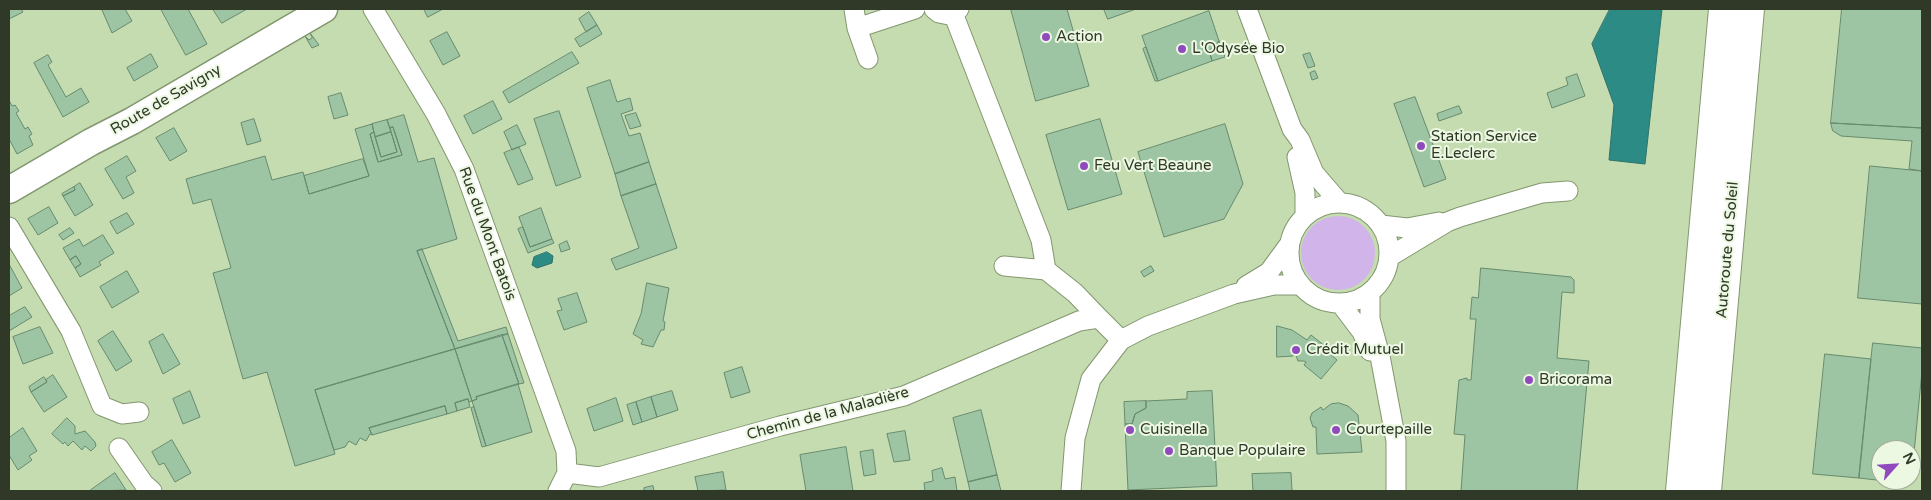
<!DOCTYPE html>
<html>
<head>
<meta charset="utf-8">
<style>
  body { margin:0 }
  #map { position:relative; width:1931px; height:500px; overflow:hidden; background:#c5dbb0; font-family:"Varela Round",sans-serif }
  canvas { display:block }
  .frame { position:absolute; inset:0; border:10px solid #303928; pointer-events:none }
  .north { position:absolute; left:1871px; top:440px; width:50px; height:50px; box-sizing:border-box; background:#ecf8e2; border:1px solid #a1ac98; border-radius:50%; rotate:64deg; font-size:14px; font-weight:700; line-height:20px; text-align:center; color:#303928 }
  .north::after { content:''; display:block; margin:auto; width:18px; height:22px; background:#904abd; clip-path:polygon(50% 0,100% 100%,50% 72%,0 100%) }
</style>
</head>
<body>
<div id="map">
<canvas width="1931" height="500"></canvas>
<div class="frame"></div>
<div class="north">N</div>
</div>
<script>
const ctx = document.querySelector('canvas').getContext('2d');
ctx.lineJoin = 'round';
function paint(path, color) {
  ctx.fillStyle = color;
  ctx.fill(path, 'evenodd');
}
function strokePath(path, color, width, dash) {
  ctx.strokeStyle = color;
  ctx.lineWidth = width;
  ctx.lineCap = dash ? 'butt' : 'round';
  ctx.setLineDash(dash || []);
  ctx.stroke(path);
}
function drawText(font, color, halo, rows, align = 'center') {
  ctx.font = font + ' "Varela Round",sans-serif';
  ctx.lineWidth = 4;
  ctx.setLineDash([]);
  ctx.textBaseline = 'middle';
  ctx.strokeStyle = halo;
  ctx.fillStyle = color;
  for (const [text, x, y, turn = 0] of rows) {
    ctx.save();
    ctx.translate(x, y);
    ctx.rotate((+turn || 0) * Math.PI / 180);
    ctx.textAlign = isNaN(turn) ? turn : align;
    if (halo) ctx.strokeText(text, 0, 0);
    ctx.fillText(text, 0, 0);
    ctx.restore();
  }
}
const green = new Path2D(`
  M1301 253a37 37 0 1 1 74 0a37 37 0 1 1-74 0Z`);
const water = new Path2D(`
  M1610,9H1662L1645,164L1609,160L1614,105L1592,44Z
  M547,252L553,256L552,263L537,268L532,265L534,257Z`);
const building = new Path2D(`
  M9,9H21L23,12L9,19Z
  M104,9H125L132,21L112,33L102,10Z
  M161,9H188L207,44L186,55Z
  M213,9H247L222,23Z
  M424,9H443L428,17Z
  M1011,9H1067L1089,86L1036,101Z
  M1104,9H1136L1108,19Z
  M1842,9H1922V128L1831,123Z
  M1209,11L1219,41L1214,48L1209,50L1212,61L1158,81L1142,36Z
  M589,12L597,25L586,32L579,19Z
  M597,25L602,34L580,47L575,39Z
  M447,32L460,56L443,65L430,41Z
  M310,33L319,45L312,48L305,36L309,40L312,38Z
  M1219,41L1225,57L1212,61L1209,50L1214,48Z
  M1146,47L1158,81H1155L1143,49Z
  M572,52L579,63L509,103L503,92Z
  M1310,53L1315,66L1308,68L1303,55Z
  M151,54L158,67L134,81L127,68Z
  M48,55L52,62L48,65L66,97L81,88L89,102L63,117L34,63Z
  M1315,71L1318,78L1312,80L1310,73Z
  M1577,74L1585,96L1552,108L1547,93L1568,85L1566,78Z
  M610,80L617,102L630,98L633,110L621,114L629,136L640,133L649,162L615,174L587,88Z
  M341,93L348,115L334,119L328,97Z
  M1415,97L1446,179L1424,187L1394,104Z
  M9,100L12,106L15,105L19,111L16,113L25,129L28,127L32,134L29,136L33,145L17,154L9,139Z
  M493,101L502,119L473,134L464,116Z
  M1459,106L1462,113L1439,121L1437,114Z
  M559,111L581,177L556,186L534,119Z
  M636,113L641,126L630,129L625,116Z
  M404,115L418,162L434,158L457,239L417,251L455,349L315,390L335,454L295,466L267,372L243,379L213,273L231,268L211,199L193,204L186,179L265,156L272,180L303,172L309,194L369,176L355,129L372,124L374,132L370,134L378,162L402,155L393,127L390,128L387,120Z
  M254,119L261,141L247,145L241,123Z
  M1100,119L1122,194L1068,210L1046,135Z
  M387,120L391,132L375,137L372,124Z
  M1831,123L1922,128V171L1909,169L1912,141L1841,136L1833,131Z
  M1225,124L1243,184L1224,219L1164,237L1138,152Z
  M517,125L526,144L512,150L504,132Z
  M393,127L402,155L378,162L370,134L374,132L381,157L397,152L390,128Z
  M174,128L187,151L170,161L156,138Z
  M391,132L397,152L381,157L375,137Z
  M519,147L533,179L518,185L504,153Z
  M127,156L136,171L126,177L134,193L123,199L105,169Z
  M363,159L369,176L309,194L304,176Z
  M649,162L656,184L621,196L615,174Z
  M1870,166L1922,171V304L1858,298Z
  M80,183L93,205L75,216L63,196L75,190L74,187Z
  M656,184L677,248L616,270L611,259L639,248L621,196Z
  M74,187L75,190L63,196L62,194Z
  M49,207L58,223L38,235L28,219Z
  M541,208L552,239L530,247L519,217Z
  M127,213L134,224L117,234L110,222Z
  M523,227L530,247L552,239L554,243L528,253L518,229Z
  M70,228L74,233L63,240L59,235Z
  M103,235L114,253L99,262L101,265L80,277L75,268L81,264L76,256L70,260L63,248L79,239L83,246Z
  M567,241L570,249L561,252L559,245Z
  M422,249L458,341L506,327L508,334L455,349L417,251Z
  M76,256L81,264L75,268L70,260Z
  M9,264L22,288L9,296Z
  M1151,266L1154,271L1144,277L1141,272Z
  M1481,268L1571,277L1574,280V293L1562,292L1557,358L1589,361L1577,491H1461L1465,435L1454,434L1459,380L1467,378V380H1471L1476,319H1470L1472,297L1478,298Z
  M127,271L139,292L112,308L100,287Z
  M647,283L669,288L663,321L665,322L664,330H661L653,347L641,344L643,340L633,334L641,314Z
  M577,293L587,322L564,330L557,311L562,310L558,299Z
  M25,307L32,317L9,331V316Z
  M1277,326L1292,330L1307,340L1311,335L1330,350L1328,352L1337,360L1321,379L1304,365L1306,362L1304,361H1298L1295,353L1293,356L1277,357Z
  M40,327L53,353L23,364L13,337Z
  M113,331L132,361L116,371L98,341Z
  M163,334L180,364L163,374L149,342Z
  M508,334L524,383L519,384L502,335Z
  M502,335L519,384L476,397L477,399L472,401L455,349Z
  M1873,343L1922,348V371L1911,484L1859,478ZM1881,450H1911V480H1881Z
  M455,349L472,401L469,402L468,399L455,403L457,411L447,414L445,406L369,428L372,435L370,434L366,441L360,438L356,445L349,441L345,447L334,450L315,390Z
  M1825,354L1871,359L1859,478L1813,474Z
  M742,367L750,392L731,398L724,373Z
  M53,375L67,397L44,412L31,392L47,382L46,380Z
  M44,377L47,382L31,392L29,387Z
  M518,384L532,432L486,446L472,401L477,399L476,397Z
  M190,391L200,417L183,424L173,399Z
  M672,391L678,410L657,417L651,397Z
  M1212,391L1217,486L1128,490L1125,424H1132L1135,414L1146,408V401L1187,399V392Z
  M651,397L657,417L642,422L636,402Z
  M616,398L623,421L594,431L587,409Z
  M468,399L470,407L457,411L455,403Z
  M1146,401V408L1135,414L1132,424H1125L1124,402Z
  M636,402L642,422L633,425L627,405Z
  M1339,403L1348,406L1358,415L1362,452L1317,454L1316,427H1313L1310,418L1312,413L1321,407L1323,410L1331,404Z
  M445,406L447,414L372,435L369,428Z
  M474,407L486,446L482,447L471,408Z
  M981,410L997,475L968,482L953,418Z
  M67,418L75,426V434L85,431L95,442L96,446L91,451L85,446L82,450L73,441L68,446L65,442L63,444L52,434Z
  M23,428L37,451L29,456L32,460L18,470L9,455V438Z
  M905,431L910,460L894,462L887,434Z
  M172,440L191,473L175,482L164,463L159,465L152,452Z
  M846,447L853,491H806L800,455Z
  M873,450L876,474L864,476L860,452Z
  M942,468L945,479L955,477L957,491H925L924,483L933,481L932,471Z
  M723,472L726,490L698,491L695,477Z
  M115,473L126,490L92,491L91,490Z
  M1291,473L1292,491H1253L1252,474Z
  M997,475L1001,491H970L968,482Z
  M653,486L654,491H644V488Z`);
const minor = new Path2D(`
  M373,9L436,114L464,169L566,451L567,473
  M854,9L857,28L868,59
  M934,9L939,13L949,15L959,9
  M1247,9L1292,129L1300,140L1314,173L1339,202
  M953,13L1041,240L1046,270L1075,293L1099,318
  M857,28L915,9
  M1297,157L1305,193V214
  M1289 253a50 50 0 1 1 100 0a50 50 0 1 1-100 0Z
  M1381,225L1407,228L1439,222
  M9,227L71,331L102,406L122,414L139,412
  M1389,257L1447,222L1460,217L1542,193L1568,191
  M1004,266L1046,270
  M1246,286L1269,272L1288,246
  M1370,293V319L1380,356L1396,441V491
  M1340,303L1362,332L1370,351
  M119,448L144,484L152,491
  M558,491L567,473L599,477L780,426L904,396L1079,321L1099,318L1121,340
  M1071,491L1075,438L1091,379L1121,340L1148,326L1234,294L1274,285H1300`);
const secondary = new Path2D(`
  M9,190L91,142L132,121L324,9`);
const motorway = new Path2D(`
  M1680,491L1723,9
  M1707,491L1750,9`);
const markers = [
  [1046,37,5,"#904abd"],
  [1182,49,5,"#904abd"],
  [1421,146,5,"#904abd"],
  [1084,166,5,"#904abd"],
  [1296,350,5,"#904abd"],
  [1529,380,5,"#904abd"],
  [1130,430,5,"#904abd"],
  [1336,430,5,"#904abd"],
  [1169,451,5,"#904abd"]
];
const poiNames = [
  ["Action",1056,37],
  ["L'Odysée Bio",1192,49],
  ["Station Service",1431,137],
  ["E.Leclerc",1431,154],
  ["Feu Vert Beaune",1094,166],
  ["Crédit Mutuel",1306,350],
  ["Bricorama",1539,380],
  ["Cuisinella",1140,430],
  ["Courtepaille",1346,430],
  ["Banque Populaire",1179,451]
];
const streetNames = [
  ["Route de Savigny",166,100,-30],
  ["Rue du Mont Batois",487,234,70],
  ["Autoroute du Soleil",1728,250,-85],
  ["Chemin de la Maladière",828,414,-15]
];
paint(green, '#d1b4e9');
paint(water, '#2d8b86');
strokePath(water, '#2e726a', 1);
paint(building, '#9dc5a4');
strokePath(building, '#668b6d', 1);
strokePath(minor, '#82976e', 21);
strokePath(secondary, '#82976e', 29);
strokePath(motorway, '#82976e', 30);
strokePath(minor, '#fff', 19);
strokePath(secondary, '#fff', 26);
strokePath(motorway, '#fff', 28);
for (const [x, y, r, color] of markers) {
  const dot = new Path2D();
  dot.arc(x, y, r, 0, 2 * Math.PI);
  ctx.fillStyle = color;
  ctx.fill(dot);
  strokePath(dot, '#ecf8e2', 2);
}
drawText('15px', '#303928', '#ecf8e2', poiNames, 'left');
drawText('15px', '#303928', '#ecf8e2', streetNames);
</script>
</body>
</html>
